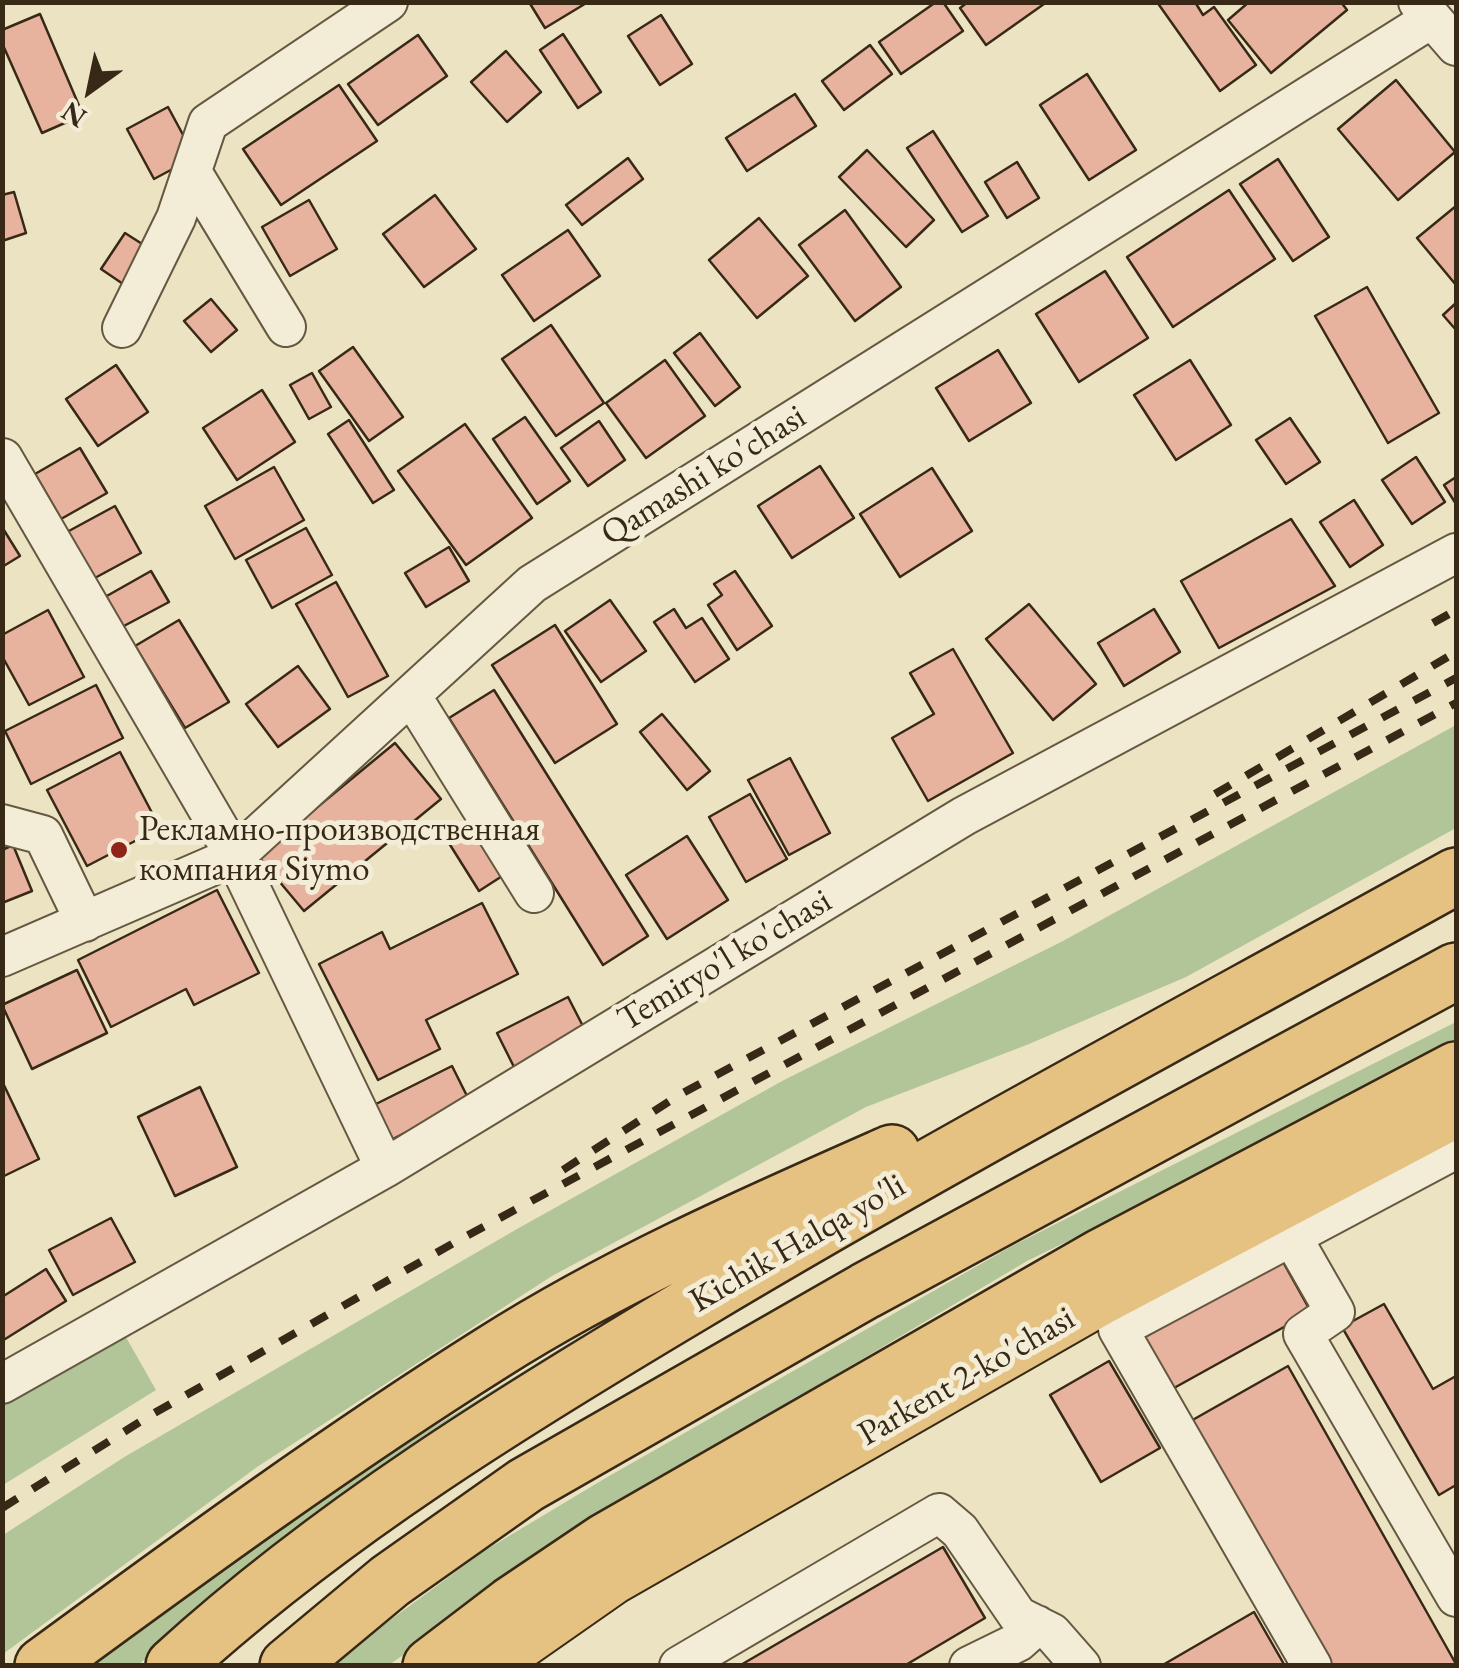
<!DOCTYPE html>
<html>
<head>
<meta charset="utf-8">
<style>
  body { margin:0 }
  #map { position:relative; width:1459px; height:1668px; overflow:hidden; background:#ece3c3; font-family:"EB Garamond",serif }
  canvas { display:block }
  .frame { position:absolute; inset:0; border:5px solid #382916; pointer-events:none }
  .north { position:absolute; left:40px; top:40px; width:100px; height:100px; -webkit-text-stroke:8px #f3edd8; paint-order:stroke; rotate:213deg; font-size:28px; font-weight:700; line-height:40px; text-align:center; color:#382916 }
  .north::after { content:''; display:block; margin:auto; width:35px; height:45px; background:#382916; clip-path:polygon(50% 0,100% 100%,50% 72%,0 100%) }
</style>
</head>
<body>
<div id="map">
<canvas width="1459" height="1668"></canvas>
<div class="frame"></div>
<div class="north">N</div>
</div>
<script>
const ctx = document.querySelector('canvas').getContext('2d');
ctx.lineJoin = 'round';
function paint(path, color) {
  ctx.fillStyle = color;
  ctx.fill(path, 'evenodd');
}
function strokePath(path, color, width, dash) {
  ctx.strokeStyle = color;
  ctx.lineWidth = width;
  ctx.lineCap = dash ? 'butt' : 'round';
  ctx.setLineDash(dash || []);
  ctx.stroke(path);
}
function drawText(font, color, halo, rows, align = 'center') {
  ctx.font = font + ' "EB Garamond",serif';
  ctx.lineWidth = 10;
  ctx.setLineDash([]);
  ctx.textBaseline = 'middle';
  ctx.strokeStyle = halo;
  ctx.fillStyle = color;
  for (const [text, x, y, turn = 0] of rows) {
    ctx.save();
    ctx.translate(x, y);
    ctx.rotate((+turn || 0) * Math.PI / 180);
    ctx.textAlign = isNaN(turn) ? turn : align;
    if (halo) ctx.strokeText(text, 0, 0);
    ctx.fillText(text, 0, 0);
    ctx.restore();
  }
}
const green = new Path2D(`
  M1456,725V828L1186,977L1029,1044L866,1107L552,1276L257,1467L3,1654V1535L126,1456L517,1229L784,1080L1063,941Z
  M1456,1022V1051L1027,1261L615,1506L389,1665L328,1666L484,1551L604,1479L1014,1245Z
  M123,1332L156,1390L3,1485V1400Z
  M585,1333L308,1520L138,1665L81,1666L303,1508Z`);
const building = new Path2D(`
  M529,2H588L545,28Z
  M936,2H943L963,31L901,74L879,42Z
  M968,2H1043L1044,4L986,45L960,8Z
  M1157,2H1195L1203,15L1214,7L1256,65L1220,91Z
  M1249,2H1341L1347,10L1271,73L1228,20Z
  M40,14L83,115L42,133L2,43V30Z
  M661,15L692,64L660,85L628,36Z
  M563,34L601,92L578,108L540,50Z
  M418,35L447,76L378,125L348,84Z
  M870,45L892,74L844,110L822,81Z
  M506,51L541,92L507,122L471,82Z
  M1087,74L1136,150L1089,180L1040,105Z
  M1396,80L1455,152L1398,200L1338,129Z
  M339,85L377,141L281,205L243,149Z
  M795,94L816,126L747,171L726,138Z
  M168,107L195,157L154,179L127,129Z
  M933,131L988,216L962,232L907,148Z
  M867,150L934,220L906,247L839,177Z
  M628,158L643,179L582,225L566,205Z
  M1278,159L1329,237L1293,261L1240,184Z
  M1017,162L1039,198L1007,218L985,182Z
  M1229,190L1275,259L1173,327L1127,257Z
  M14,192L26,233L2,241V195Z
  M435,195L476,249L424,287L383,234Z
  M309,200L337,249L290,276L262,227Z
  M1456,206V285L1417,238Z
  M845,210L901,287L855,321L799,245Z
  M759,218L808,276L757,318L709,260Z
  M568,230L600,276L534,321L502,275Z
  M125,233L150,249L126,286L101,269Z
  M1105,271L1148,338L1079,382L1036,314Z
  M1367,287L1439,413L1388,443L1315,316Z
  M211,299L237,330L211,352L184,321Z
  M1456,303V330L1443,315Z
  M551,325L604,403L556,436L502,359Z
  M700,333L740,387L715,406L674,353Z
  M353,347L403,417L369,441L319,371Z
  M998,350L1031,403L969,441L936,388Z
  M665,360L705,416L646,458L606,403Z
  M1190,360L1231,425L1176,460L1134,395Z
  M116,365L148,412L98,446L66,399Z
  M312,373L331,407L309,419L290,385Z
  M262,390L295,442L237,480L203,428Z
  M525,417L570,481L537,504L493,439Z
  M1290,418L1320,462L1286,484L1256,440Z
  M349,420L394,490L373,503L328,434Z
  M599,421L625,460L588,486L561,448Z
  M465,424L532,518L466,565L398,471Z
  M80,448L107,493L61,519L35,474Z
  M1416,457L1445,502L1412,524L1382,480Z
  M820,466L854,518L792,558L758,506Z
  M274,467L304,520L235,559L205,506Z
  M932,468L972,531L900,577L860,514Z
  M1456,477V504L1444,485Z
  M1354,500L1383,545L1350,567L1320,522Z
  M115,506L141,553L93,579L67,532Z
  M1291,519L1335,586L1219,648L1181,581Z
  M2,527L20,556L2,567Z
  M306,528L332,575L272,608L246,560Z
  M449,547L469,581L426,607L405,573Z
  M151,571L169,602L122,627L105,597Z
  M735,571L772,626L737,650L708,605L722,595L714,584Z
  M336,582L388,676L348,697L296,604Z
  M610,600L646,651L601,682L565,631Z
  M1029,604L1096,684L1053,720L986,639Z
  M674,609L686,628L702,618L729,659L695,682L654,622Z
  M1154,609L1180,652L1124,686L1098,643Z
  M48,610L84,677L29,705L2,656V635Z
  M179,620L229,702L185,728L135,646Z
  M555,625L617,724L555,763L492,665Z
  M953,649L1013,753L928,801L892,738L934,714L910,673Z
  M298,666L330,709L278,747L246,704Z
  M96,685L123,738L31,784L5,731Z
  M494,690L648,936L603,965L449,718Z
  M662,714L710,771L687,790L640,732Z
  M395,743L441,799L304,911L258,856Z
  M120,752L160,828L87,866L47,790Z
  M790,758L830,833L789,855L748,780Z
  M750,794L787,859L746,882L709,817Z
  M478,820L510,871L479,891L447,840Z
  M687,836L728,900L667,939L626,875Z
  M13,845L32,891L2,903V850Z
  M217,890L259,973L194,1005L186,989L111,1027L78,960Z
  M482,903L518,974L426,1020L440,1049L378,1080L319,964L382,932L390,949Z
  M77,970L107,1033L32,1069L2,1005Z
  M568,997L588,1036L516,1071L497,1033Z
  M452,1066L469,1100L391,1140L374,1105Z
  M2,1081L39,1159L2,1177Z
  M200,1087L237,1167L175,1196L138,1117Z
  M111,1218L135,1262L73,1295L49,1250Z
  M1282,1260L1311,1312L1165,1393L1136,1342Z
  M46,1269L66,1301L2,1341V1297Z
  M1384,1304L1433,1389L1456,1376V1485L1439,1495L1342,1327Z
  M1109,1361L1160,1448L1101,1482L1050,1395Z
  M1288,1366L1456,1664V1666H1327L1189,1422Z
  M943,1547L985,1618L904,1666H739Z
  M1254,1612L1285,1666H1161Z`);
const minor = new Path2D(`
  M1418,2L1456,46
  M192,172L286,327
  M122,328L176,218L208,123L388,2
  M3,458L235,856L385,1168
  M411,695L534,893
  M2,824L43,835L85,922
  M2,957L235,856L532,584L1431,19
  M1280,1216L1335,1312L1303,1334L1456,1597
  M2,1384L385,1168L964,816L1456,553
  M679,1666L939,1513L960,1531L1018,1616L1052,1633L1081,1666
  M969,1666L1018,1642L1037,1625
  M1312,1666L1118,1329L1456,1149`);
const major = new Path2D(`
  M490,1666L613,1580L1104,1299L1456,1113`);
const highway = new Path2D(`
  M43,1666C190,1558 338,1450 492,1353C618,1273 756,1213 892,1153
  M174,1666C332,1522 513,1411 696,1302C945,1153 1202,1017 1456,876
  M288,1666L390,1581L526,1485L865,1291L1456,971
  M431,1666L511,1605L606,1541L1101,1257L1456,1070`);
const rail = new Path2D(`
  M1433,623L1456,610
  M1215,794L1456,652
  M563,1170L679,1095L1456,678
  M2,1508L151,1415L459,1240L1456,703`);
const markers = [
  [119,850,10,"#8f2418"]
];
const streetNames = [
  ["Qamashi ko'chasi",704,476,-32],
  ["Temiryo'l ko'chasi",725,961,-31],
  ["Kichik Halqa yo'li",798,1244,-30],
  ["Parkent 2-ko'chasi",967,1377,-30]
];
const poiNames = [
  ["Рекламно-производственная",139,830],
  ["компания Siymo",139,870]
];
paint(green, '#b1c599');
paint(building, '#e7b39f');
strokePath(building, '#382916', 2.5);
strokePath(minor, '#655841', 42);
strokePath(major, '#382916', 52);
strokePath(highway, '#382916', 60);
strokePath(minor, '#f3edd8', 38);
strokePath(major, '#e6c282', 48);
strokePath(highway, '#e6c282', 55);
strokePath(rail, '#382916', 8, [18, 18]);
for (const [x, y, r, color] of markers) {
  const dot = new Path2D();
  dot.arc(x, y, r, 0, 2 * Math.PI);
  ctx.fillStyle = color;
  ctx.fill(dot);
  strokePath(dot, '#f3edd8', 4);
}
drawText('35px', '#382916', '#f3edd8', streetNames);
drawText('35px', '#382916', '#f3edd8', poiNames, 'left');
</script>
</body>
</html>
